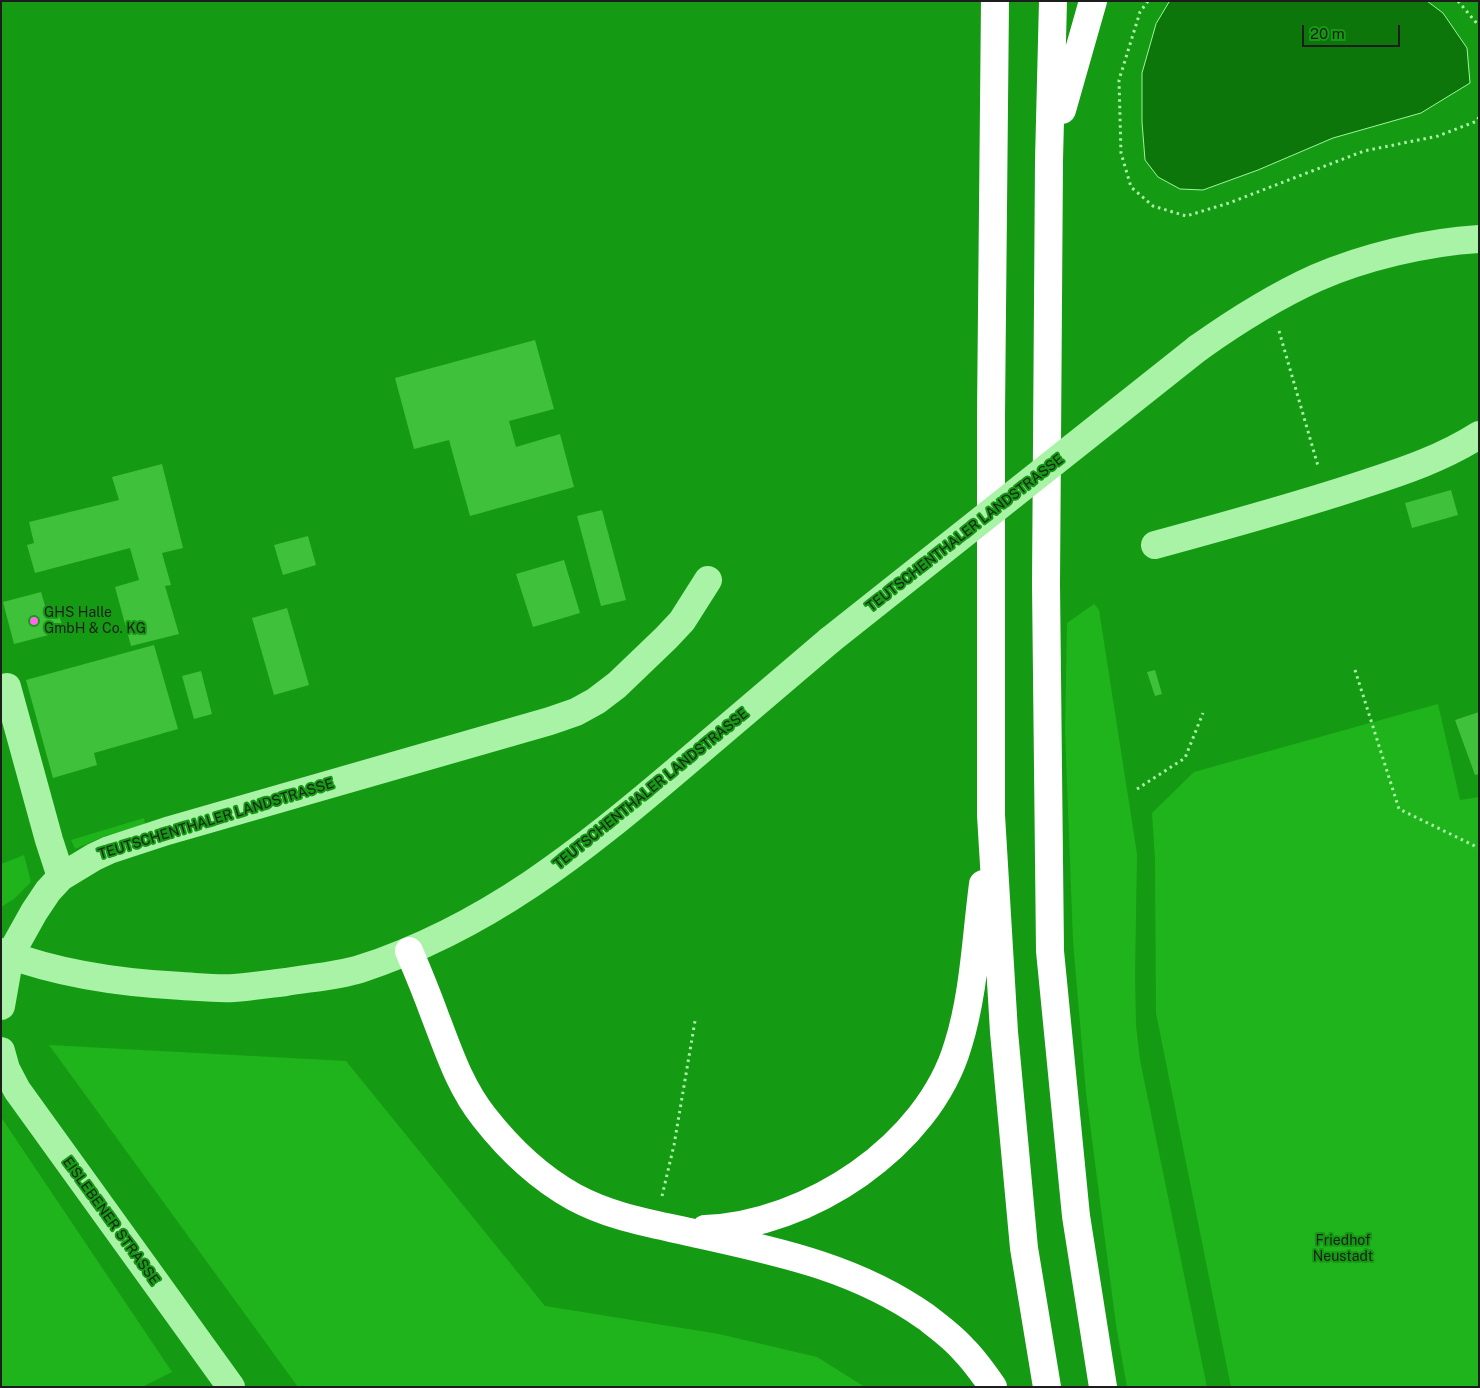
<!DOCTYPE html>
<html>
<head>
<meta charset="utf-8">
<style>
  body { margin:0 }
  #map { position:relative; width:1480px; height:1388px; overflow:hidden; background:#159a13; font-family:"Public Sans",sans-serif }
  canvas { display:block }
  .frame { position:absolute; inset:0; border:2px solid #1d1d1d; pointer-events:none }
  .scale { position:absolute; left:1302px; top:25px; width:98px; height:22px; box-sizing:border-box; border:2px solid #1d1d1d; border-top:0; padding-left:6px; font-size:15px; line-height:18px; white-space:nowrap; color:#1d1d1d; -webkit-text-stroke:4px #159a13; paint-order:stroke }
</style>
</head>
<body>
<div id="map">
<canvas width="1480" height="1388"></canvas>
<div class="frame"></div>
<div class="scale">20 m</div>
</div>
<script>
const ctx = document.querySelector('canvas').getContext('2d');
ctx.lineJoin = 'round';
function paint(path, color) {
  ctx.fillStyle = color;
  ctx.fill(path, 'evenodd');
}
function strokePath(path, color, width, dash) {
  ctx.strokeStyle = color;
  ctx.lineWidth = width;
  ctx.lineCap = dash ? 'butt' : 'round';
  ctx.setLineDash(dash || []);
  ctx.stroke(path);
}
function drawText(font, color, halo, rows, align = 'center') {
  ctx.font = font + ' "Public Sans",sans-serif';
  ctx.lineWidth = 4;
  ctx.setLineDash([]);
  ctx.textBaseline = 'middle';
  ctx.strokeStyle = halo;
  ctx.fillStyle = color;
  for (const [text, x, y, turn = 0] of rows) {
    ctx.save();
    ctx.translate(x, y);
    ctx.rotate((+turn || 0) * Math.PI / 180);
    ctx.textAlign = isNaN(turn) ? turn : align;
    if (halo) ctx.strokeText(text, 0, 0);
    ctx.fillText(text, 0, 0);
    ctx.restore();
  }
}
const green = new Path2D(`
  M1094,604L1099,610L1137,854L1135,976L1136,1025L1140,1060L1207,1387H1127L1116,1325L1086,1093L1073,941L1065,731L1067,623Z
  M1438,704L1460,800L1479,797V1387H1231L1156,1013L1155,860L1152,813L1194,772Z
  M144,818L145,825L105,836L75,849L71,840Z
  M24,855L31,882L14,899L1,907V864Z
  M49,1045L346,1061L545,1306L719,1334L817,1357L865,1387H298Z
  M1,1117L172,1372L142,1387H1Z`);
const water = new Path2D(`
  M1170,1H1427L1443,13L1467,48L1470,83L1421,113L1333,138L1258,170L1203,190L1180,189L1158,177L1145,160L1142,122V73L1156,24Z`);
const building = new Path2D(`
  M535,340L554,409L509,421L516,447L560,434L574,487L470,516L449,440L414,449L395,378Z
  M162,464L183,548L162,553L171,585L165,586L179,634L131,646L115,587L139,580L130,548L35,573L27,545L34,543L29,522L119,500L112,477Z
  M1451,490L1458,515L1412,528L1405,503Z
  M602,510L626,600L601,606L577,516Z
  M308,536L316,565L283,575L274,545Z
  M564,560L580,613L533,627L516,574Z
  M41,592L47,612L57,609L64,631L14,644L3,602Z
  M287,608L309,685L274,695L252,618Z
  M154,645L178,729L94,753L97,765L53,778L26,680Z
  M1155,670L1162,694L1155,696L1147,672Z
  M201,671L212,714L194,719L182,676Z
  M1479,712V774L1475,775L1455,720Z`);
const path = new Path2D(`
  M1148,1L1140,12L1119,80L1121,153L1131,187L1153,206L1186,216L1229,203L1364,151L1438,136L1477,121L1479,117
  M1458,1L1479,26
  M1279,331L1318,466
  M1355,670L1399,809L1479,848
  M1137,789L1185,758L1203,713
  M662,1196L674,1145L695,1021`);
const minor = new Path2D(`
  M1198,348C1236,321 1274,297 1316,278C1364,257 1427,242 1479,239
  M1155,545C1225,526 1295,507 1364,484C1404,471 1443,458 1479,435
  M7,687L49,840L61,877
  M1,952C58,974 121,983 182,986C199,987 217,989 234,988C251,987 268,984 286,982C310,978 337,976 360,969C487,928 582,851 682,766C731,724 781,682 830,640
  M1,1006L10,955L34,912L48,891L61,877L94,857L109,850L167,831L550,721L576,712L596,701L617,685L666,638L682,621L708,580
  M1,1051L6,1069L17,1090L231,1387`);
const highway = new Path2D(`
  M995,1L991,414V815L1004,1032L1024,1248L1047,1387
  M1053,1L1049,160L1046,584L1050,951L1076,1216L1103,1387
  M1062,110L1093,1
  M409,951C418,972 427,994 435,1016C449,1052 460,1087 484,1117C509,1149 538,1177 574,1197C611,1217 649,1223 689,1232C774,1251 854,1266 926,1317C939,1327 953,1337 964,1350C975,1361 984,1374 993,1387
  M705,1229C808,1225 928,1147 958,1045C974,994 976,937 983,884`);
const minorBridge = new Path2D(`
  M830,640L1198,348`);
const markers = [
  [34,621,5,"#ff68eb"]
];
const streetNames = [
  ["TEUTSCHENTHALER LANDSTRASSE",965,533,-38],
  ["TEUTSCHENTHALER LANDSTRASSE",651,789,-39],
  ["TEUTSCHENTHALER LANDSTRASSE",216,819,-17],
  ["EISLEBENER STRASSE",111,1221,54]
];
const poiNames = [
  ["GHS Halle",44,613],
  ["GmbH & Co. KG",44,629]
];
const parkNames = [
  ["Friedhof",1343,1241],
  ["Neustadt",1343,1257]
];
paint(green, '#1fb41b');
paint(water, '#0c760b');
strokePath(water, '#9cf698', 1);
paint(building, '#3fc13c');
strokePath(path, '#a9f3a6', 3, [2.5, 4]);
strokePath(minor, '#a9f3a6', 28);
strokePath(highway, '#fff', 28);
strokePath(minorBridge, '#a9f3a6', 28);
for (const [x, y, r, color] of markers) {
  const dot = new Path2D();
  dot.arc(x, y, r, 0, 2 * Math.PI);
  ctx.fillStyle = color;
  ctx.fill(dot);
  strokePath(dot, '#159a13', 2);
}
drawText('14px', '#1d1d1d', '#159a13', streetNames);
drawText('14px', '#1d1d1d', '#159a13', poiNames, 'left');
drawText('14px', '#1b1d1a', '#159a13', parkNames);
</script>
</body>
</html>
